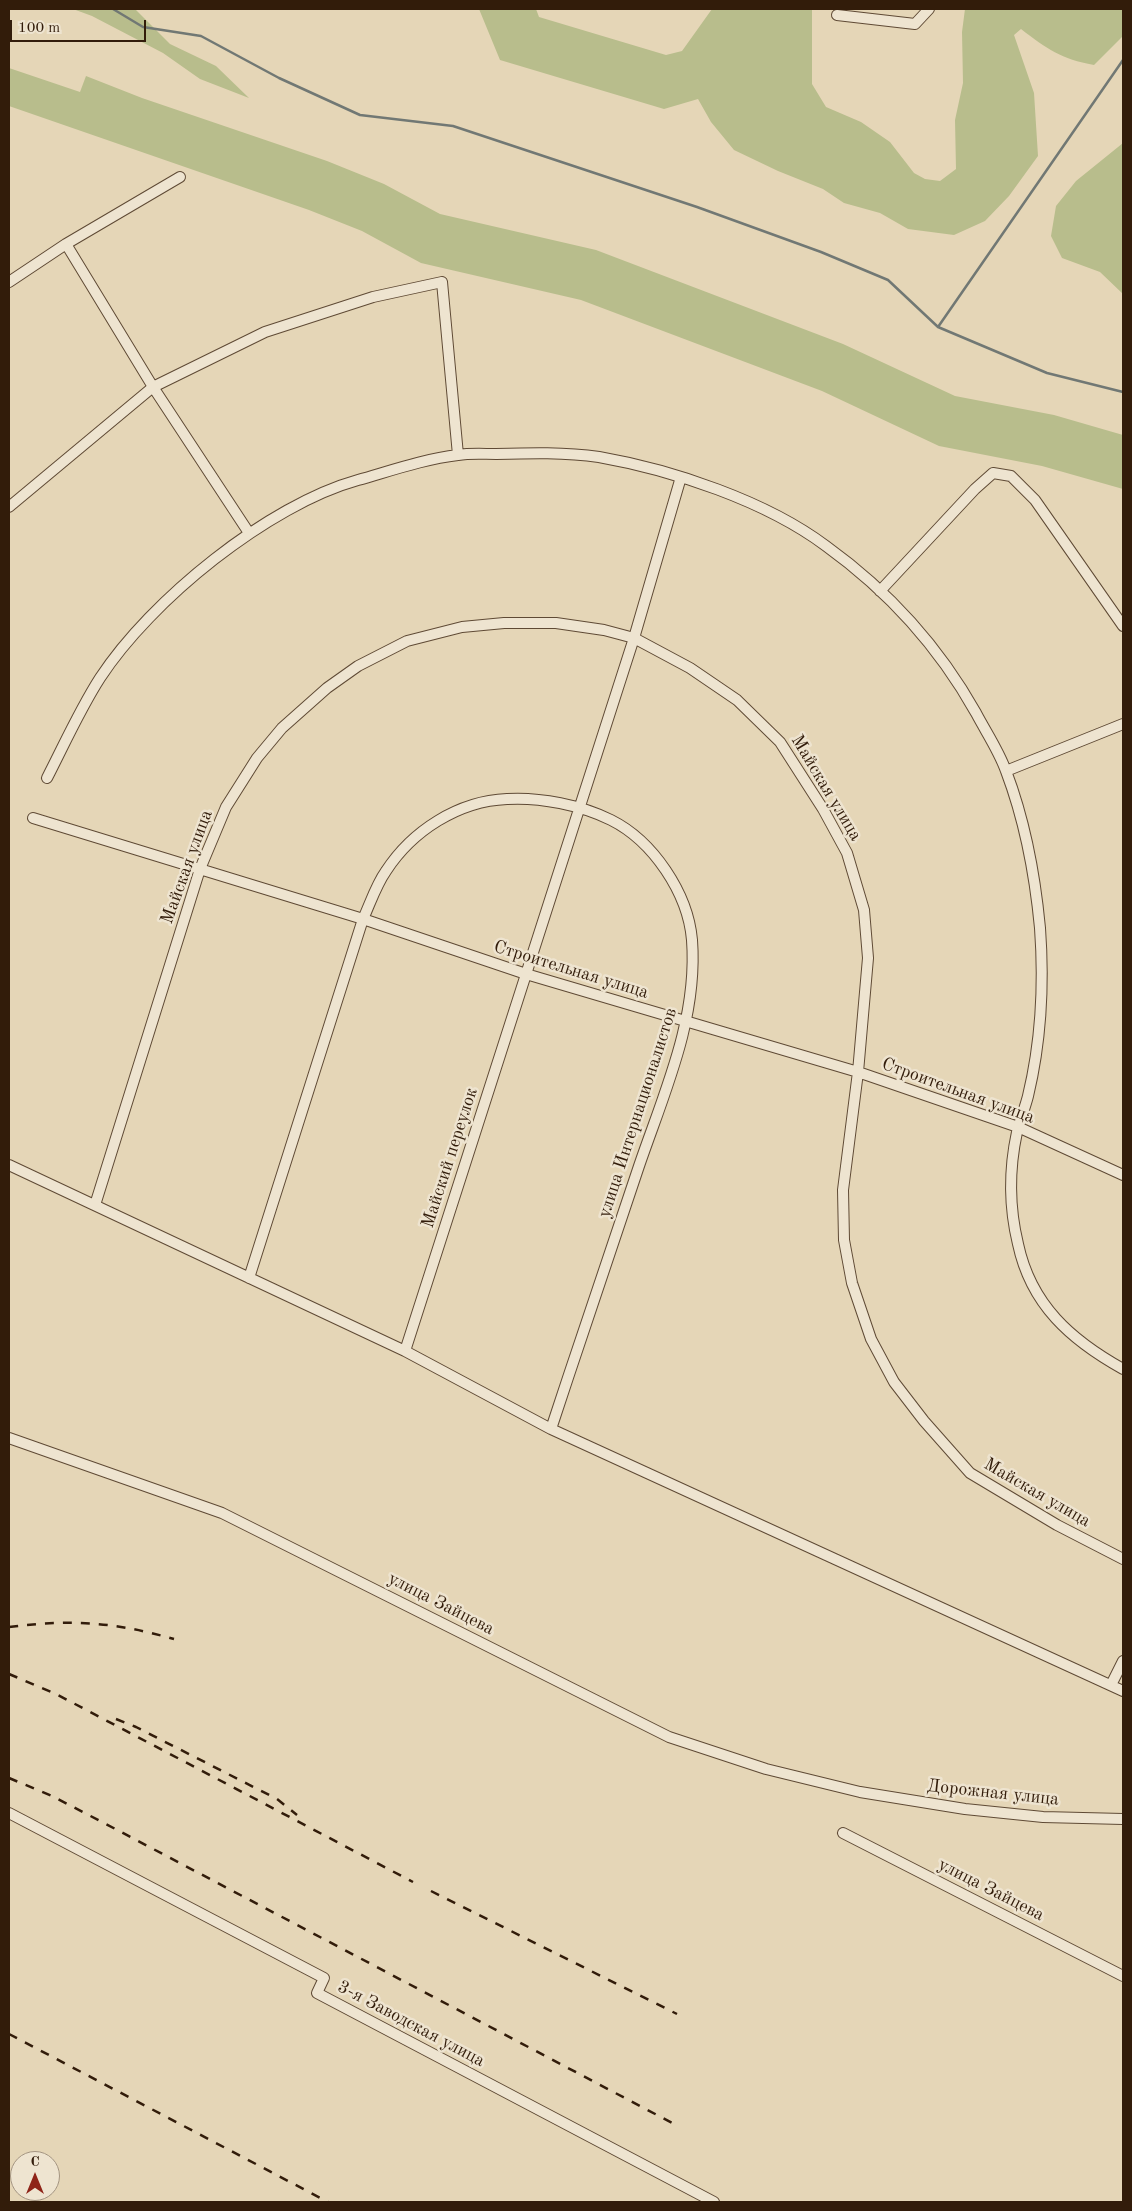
<!DOCTYPE html>
<html>
<head>
<meta charset="utf-8">
<style>
  body { margin:0 }
  #map { position:relative; width:1132px; height:2211px; overflow:hidden; background:#e5d6b7; font-family:"Old Standard TT",serif }
  canvas { display:block }
  .frame { position:absolute; inset:0; border:10px solid #321c0a; pointer-events:none }
  .north { position:absolute; left:10px; top:2151px; width:50px; height:50px; box-sizing:border-box; background:#eee4d0; border:1px solid #a39481; border-radius:50%; rotate:0deg; font-size:14px; font-weight:700; line-height:20px; text-align:center; color:#321c0a }
  .north::after { content:''; display:block; margin:auto; width:18px; height:22px; background:#8f2418; clip-path:polygon(50% 0,100% 100%,50% 72%,0 100%) }
  .scale { position:absolute; left:10px; top:20px; width:136px; height:22px; box-sizing:border-box; border:2px solid #321c0a; border-top:0; padding-left:6px; font-size:15px; line-height:18px; white-space:nowrap; color:#321c0a; -webkit-text-stroke:4px #eee4d0; paint-order:stroke }
</style>
</head>
<body>
<div id="map">
<canvas width="1132" height="2211"></canvas>
<div class="frame"></div>
<div class="north">С</div>
<div class="scale">100 m</div>
</div>
<script>
const ctx = document.querySelector('canvas').getContext('2d');
ctx.lineJoin = 'round';
function paint(path, color) {
  ctx.fillStyle = color;
  ctx.fill(path, 'evenodd');
}
function strokePath(path, color, width, dash) {
  ctx.strokeStyle = color;
  ctx.lineWidth = width;
  ctx.lineCap = dash ? 'butt' : 'round';
  ctx.setLineDash(dash || []);
  ctx.stroke(path);
}
function drawText(font, color, halo, rows, align = 'center') {
  ctx.font = font + ' "Old Standard TT",serif';
  ctx.lineWidth = 5;
  ctx.setLineDash([]);
  ctx.textBaseline = 'middle';
  ctx.strokeStyle = halo;
  ctx.fillStyle = color;
  for (const [text, x, y, turn = 0] of rows) {
    ctx.save();
    ctx.translate(x, y);
    ctx.rotate((+turn || 0) * Math.PI / 180);
    ctx.textAlign = isNaN(turn) ? turn : align;
    if (halo) ctx.strokeText(text, 0, 0);
    ctx.fillText(text, 0, 0);
    ctx.restore();
  }
}
const green = new Path2D(`
  M73,9H135L170,44L216,66L249,98L200,79L163,53L92,16Z
  M479,9H536L539,17L666,55L682,51L712,9H812V84L826,107L861,122L890,142L914,173L925,179L940,181L956,169L955,120L963,83L962,32L965,9H1123V36L1094,65C1061,59 1047,49 1021,29L1014,35L1034,93L1038,156L1009,196L985,221L954,235L908,229L880,213L844,203L823,189L778,171L734,150L711,122L698,99L664,109L500,60Z
  M9,68L80,92L86,76L142,98L327,161L384,184L440,214L596,250L843,344L955,396L1054,415L1123,435V489L1042,466L939,446L822,391L581,300L421,263L362,231L309,210L9,106Z
  M1123,143V294L1100,272L1062,258L1051,236L1056,206L1076,181Z`);
const stream = new Path2D(`
  M113,9L143,27L201,36L279,78L360,115L453,126L697,207L821,252L888,280L938,327L1047,373L1123,392
  M938,327L1123,60`);
const minor = new Path2D(`
  M837,15L915,24L929,9
  M66,244L153,387L249,533
  M9,282L66,244L180,177
  M9,507L153,387L265,332L373,297L442,282L458,455
  M880,591L975,489L993,473L1011,476L1035,500L1123,626
  M1006,771L1123,724
  M47,778C64,745 80,709 100,678C151,600 268,505 358,480C390,471 424,459 458,455C470,453 483,454 496,454C530,453 565,452 599,457C673,470 766,501 826,546C887,590 939,647 976,713C986,732 999,751 1006,771C1025,821 1035,875 1040,928C1044,983 1041,1042 1028,1096C1025,1108 1020,1120 1017,1132C1009,1169 1009,1207 1018,1244C1031,1305 1071,1340 1123,1369
  M33,818L363,919L526,974L858,1072L1018,1127L1123,1175
  M9,1165L405,1351L551,1429L1123,1691
  M95,1205L200,869L226,807L257,758L282,728L327,688L358,666L407,641L462,627L504,623H556L604,630L634,638L690,668L737,700L780,742L823,809L847,853L864,910L868,958L858,1072L843,1190L844,1240L852,1283L871,1339L894,1382L924,1421L970,1473L1057,1525L1123,1559
  M249,1278L363,919C370,904 376,885 386,871C412,831 458,801 507,799C540,797 581,805 611,820C653,841 688,893 692,940C698,1019 664,1093 639,1166C610,1253 580,1341 551,1429
  M405,1351L634,638L681,477
  M9,1438L222,1513L669,1737L766,1769L860,1792L965,1809L1043,1817L1123,1819
  M1111,1685L1123,1661
  M9,1813L324,1978L317,1993L714,2202
  M843,1833L1123,1976`);
const rail = new Path2D(`
  M9,1627C71,1619 114,1622 174,1639
  M9,1674L56,1694L413,1882
  M116,1719L136,1727L277,1799L297,1815
  M9,1778L52,1796L104,1823L676,2125
  M431,1891L677,2014
  M9,2034L328,2202`);
const streetNames = [
  ["Майская улица",826,788,59],
  ["Майская улица",187,867,-70],
  ["Строительная улица",571,970,17],
  ["Строительная улица",958,1091,20],
  ["улица Интернационалистов",638,1113,-72],
  ["Майский переулок",450,1158,-72],
  ["Майская улица",1037,1493,30],
  ["улица Зайцева",441,1604,27],
  ["Дорожная улица",993,1793,6],
  ["улица Зайцева",991,1890,27],
  ["3-я Заводская улица",411,2024,28]
];
paint(green, '#b8bd8c');
strokePath(stream, '#717874', 2.5);
strokePath(minor, '#5f4a35', 12);
strokePath(minor, '#eee4d0', 10);
strokePath(rail, '#321c0a', 2.5, [9, 9]);
drawText('18px', '#321c0a', '#eee4d0', streetNames);
</script>
</body>
</html>
